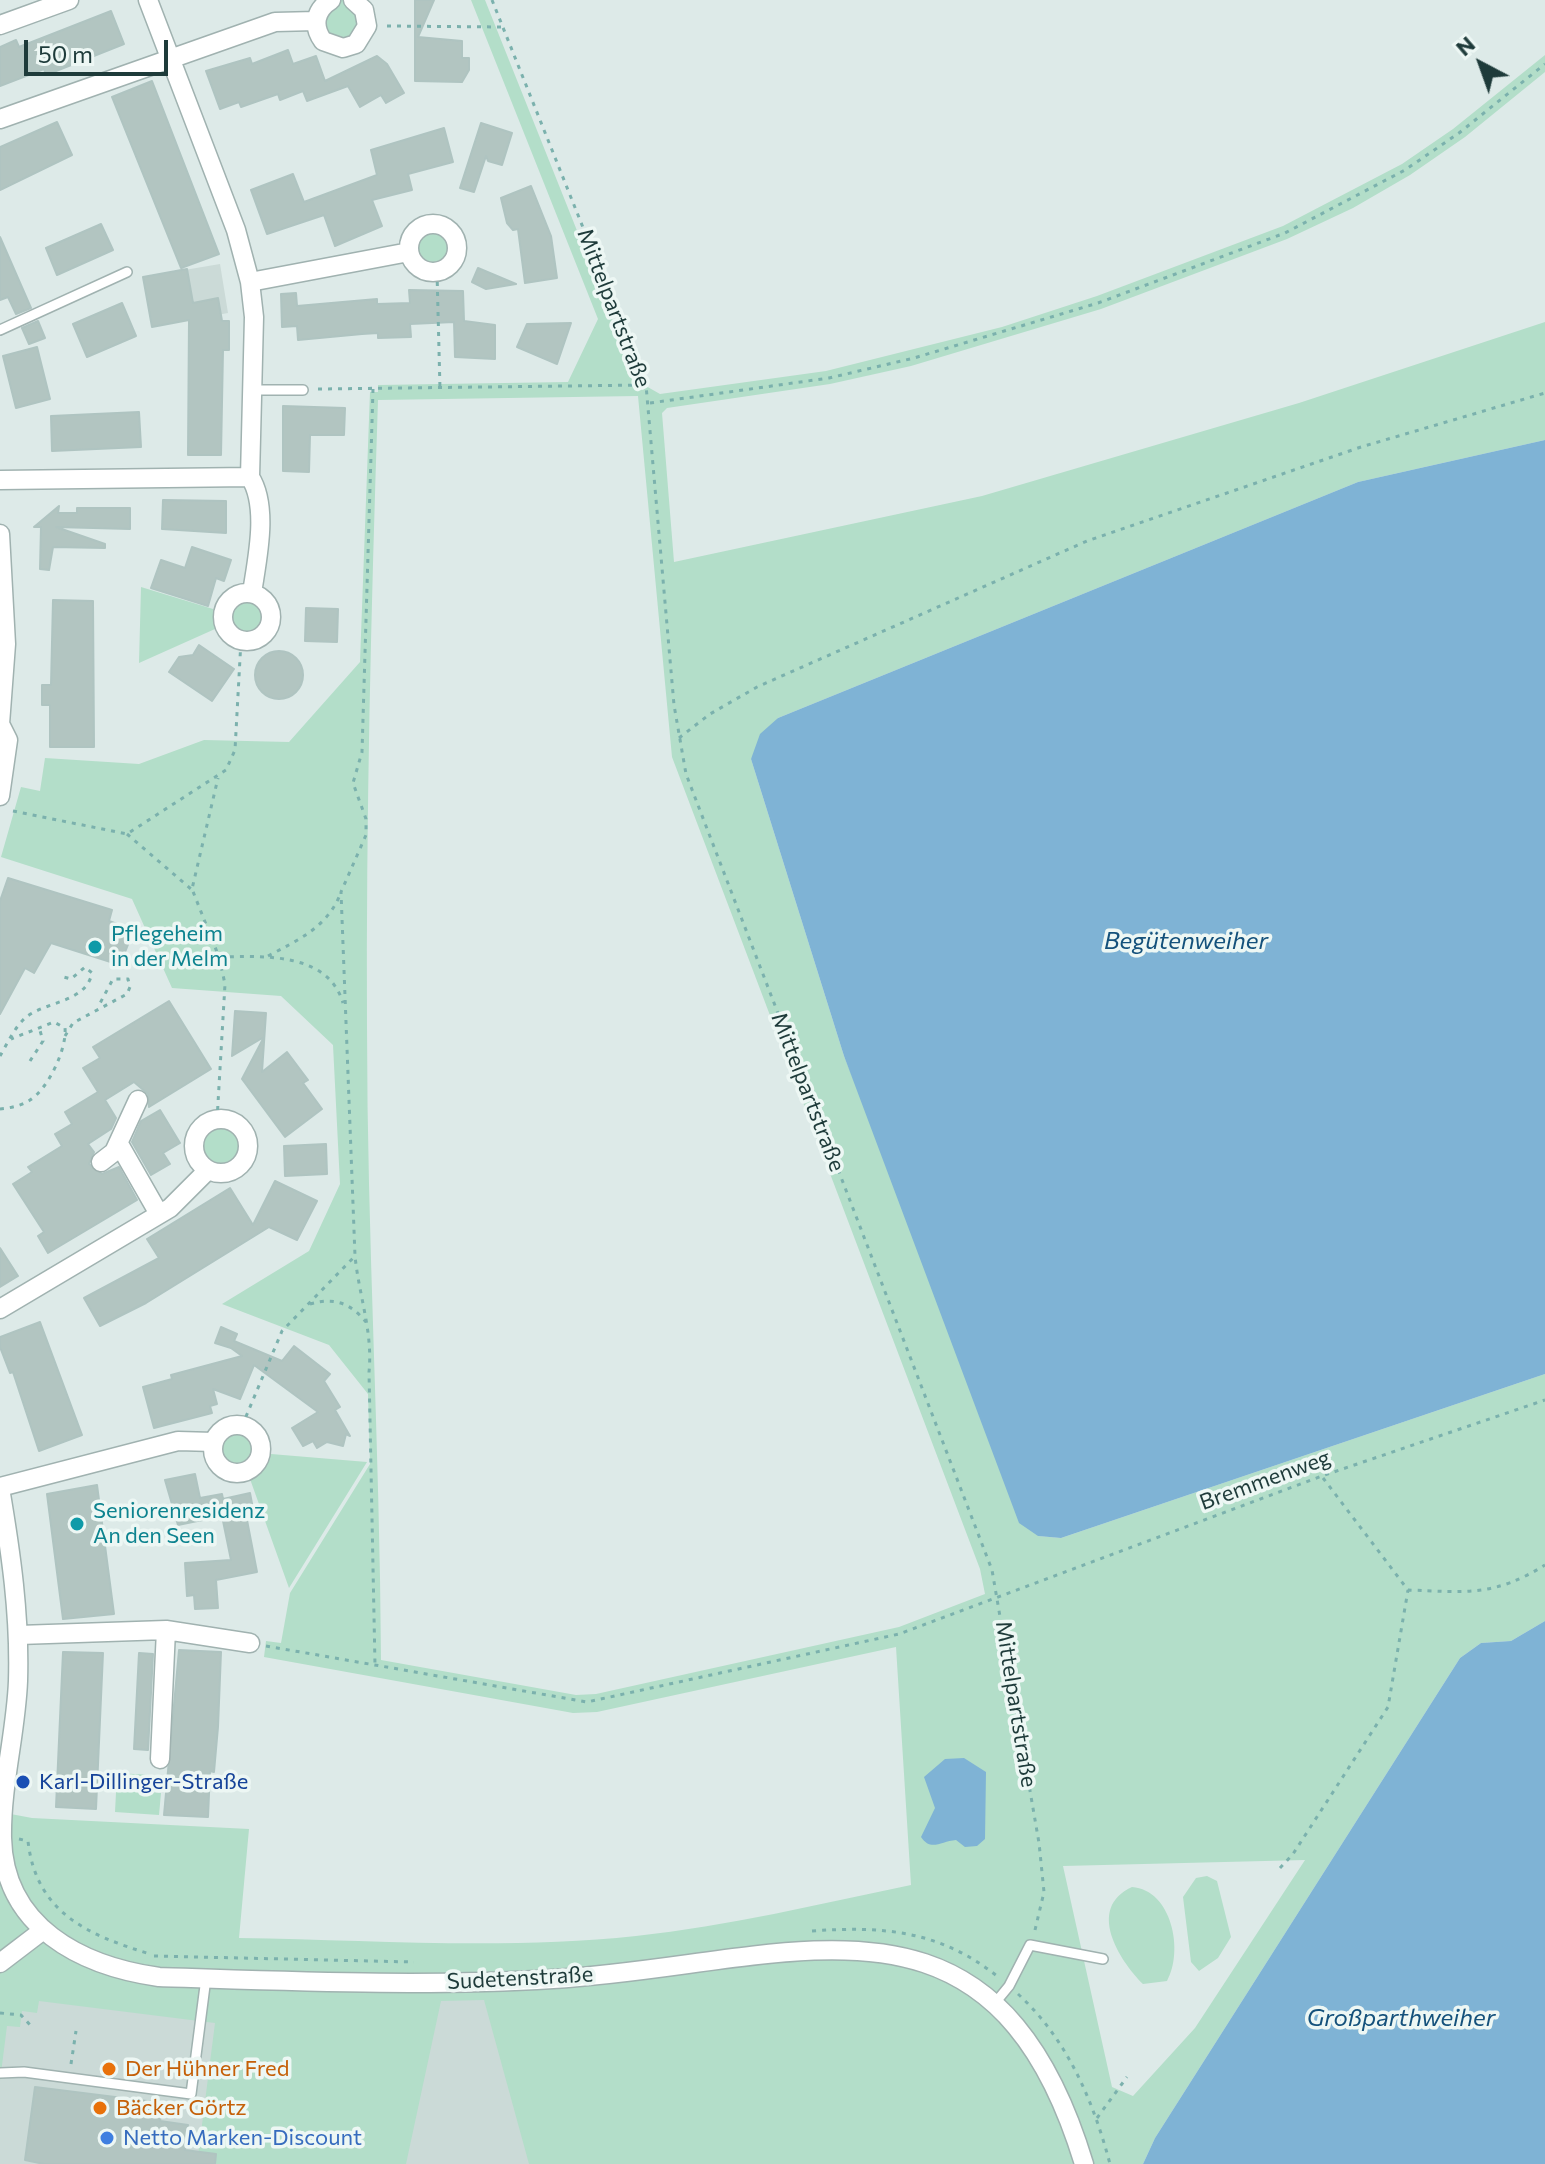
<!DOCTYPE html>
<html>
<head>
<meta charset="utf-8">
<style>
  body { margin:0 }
  #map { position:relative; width:1545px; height:2164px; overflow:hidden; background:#ddeae8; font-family:Commissioner,sans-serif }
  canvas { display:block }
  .north { position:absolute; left:1441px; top:24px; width:80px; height:80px; -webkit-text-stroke:6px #edf7f4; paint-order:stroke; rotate:319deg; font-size:22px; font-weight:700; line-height:32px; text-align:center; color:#1e3b3a }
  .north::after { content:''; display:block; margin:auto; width:28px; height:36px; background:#1e3b3a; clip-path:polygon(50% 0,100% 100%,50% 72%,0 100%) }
  .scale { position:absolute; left:24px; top:40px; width:144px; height:36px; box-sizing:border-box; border:4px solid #1e3b3a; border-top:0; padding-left:10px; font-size:24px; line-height:28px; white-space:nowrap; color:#1e3b3a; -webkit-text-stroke:6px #edf7f4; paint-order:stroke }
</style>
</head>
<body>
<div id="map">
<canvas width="1545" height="2164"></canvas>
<div class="north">N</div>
<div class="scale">50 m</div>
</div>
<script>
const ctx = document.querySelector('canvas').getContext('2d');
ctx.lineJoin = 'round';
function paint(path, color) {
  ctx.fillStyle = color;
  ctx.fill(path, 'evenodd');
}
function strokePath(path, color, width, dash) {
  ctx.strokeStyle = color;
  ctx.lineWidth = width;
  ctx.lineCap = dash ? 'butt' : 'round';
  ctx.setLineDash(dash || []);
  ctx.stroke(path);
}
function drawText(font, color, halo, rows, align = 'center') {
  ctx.font = font + ' Commissioner,sans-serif';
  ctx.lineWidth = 7;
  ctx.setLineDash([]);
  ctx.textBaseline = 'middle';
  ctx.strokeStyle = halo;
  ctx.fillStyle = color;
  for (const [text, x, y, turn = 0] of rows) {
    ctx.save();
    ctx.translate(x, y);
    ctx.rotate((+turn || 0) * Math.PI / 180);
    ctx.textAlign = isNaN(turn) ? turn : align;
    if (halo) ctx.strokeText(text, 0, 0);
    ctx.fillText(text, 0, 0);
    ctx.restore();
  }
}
const built = new Path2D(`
  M220,264L228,313L152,327L143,277Z
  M0,1981L484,2000L1054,2164H0Z`);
const green = new Path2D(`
  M331,0H353L367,26L336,48L318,13Z
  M471,0H485L637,381L660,394L826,371L1002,327L1097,296L1283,226L1402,164L1453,129L1545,55V72L1465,137L1410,175L1353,208L1287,239L1101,309L911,366L830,384L667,408L662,413L674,562L982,496L1299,403L1545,322V440L1358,482L778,718L751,759L844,1056L1038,1536L1061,1538L1545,1374V1621L1511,1641L1481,1643L1460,1658L1155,2138L1143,2164H529L484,2000L441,2001L406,2164H197L215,2023L39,2001L37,2013L22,2011L20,2027L7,2026L0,2081V1812L32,1818L249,1829L239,1938C370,1940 505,1950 636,1936C728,1926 820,1904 911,1885L896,1647L597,1712L573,1713L264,1657L266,1641L281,1643L290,1593L370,1464L368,1394L329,1345L222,1304L309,1251L340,1184L333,1045L281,996L172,988L132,899L1,857L21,787L40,791L45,758L139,764L204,740L289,742L360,662L370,392H378V385L568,382L598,319ZM638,396L672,757L980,1569L985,1594L899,1627L596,1694L576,1695L381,1660C380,1449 367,1238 367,1027C366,818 371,609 378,400ZM1305,1860L1195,2028L1133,2096L1112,2087L1063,1866Z
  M410 248a24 24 0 1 1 48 0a24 24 0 1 1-48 0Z
  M141,587L213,609L215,629L139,663Z
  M223 617a24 24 0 1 1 48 0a24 24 0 1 1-48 0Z
  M194 1146a27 27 0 1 1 54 0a27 27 0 1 1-54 0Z
  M213 1449a24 24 0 1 1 48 0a24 24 0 1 1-48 0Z
  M271,1454L367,1462L289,1588L250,1479L263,1470Z
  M117,1773L151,1775L150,1792L161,1793L159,1815L115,1812Z
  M1207,1876L1217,1881L1231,1937L1218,1958L1199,1971L1191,1962L1183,1897L1196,1878Z
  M1132,1887C1172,1890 1184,1951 1167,1981L1143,1984C1119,1960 1086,1908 1132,1887Z`);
const water = new Path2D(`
  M1545,440V1374L1061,1538L1038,1536L1019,1523L844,1056L751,759L760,734L778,718L1358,482Z
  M1545,1621V2164H1143L1155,2138L1460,1658L1481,1643L1511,1641Z
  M964,1758L986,1772L985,1839L977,1846L965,1847L956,1840C941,1841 931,1852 921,1837L935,1808L924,1777L945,1759Z`);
const building = new Path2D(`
  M415,0H434L418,37L462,41V58H469V70L462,82L415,81Z
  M111,11L124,44L46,75L44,69L0,86V47L16,40L19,47Z
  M288,50L293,64L316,56L325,81L377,56L387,64L404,93L386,103L381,95L360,107L348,86L307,101L303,91L280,100L278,94L241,107L239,102L220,109L206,71L250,58L252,64Z
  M152,81L219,254L181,268L112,97Z
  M57,122L72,155L0,190V147Z
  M481,123L512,133L502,165L488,161L486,156L474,192L460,188Z
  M444,128L453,162L408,174L412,190L372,200L382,226L335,246L324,215L267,234L251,190L293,174L304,202L377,175L371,150Z
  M531,186L551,236L557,278L525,283L518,229L513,230L507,223L501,198Z
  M101,224L113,250L57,275L46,248Z
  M0,237L31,308L16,314L8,297L0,300Z
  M478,268L516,284L486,289L472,282Z
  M187,269L193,303L218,298L222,321H229V350H223L221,455H188L189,320L152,327L143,277Z
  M409,290L463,291L464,321L495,325V359L455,357L454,322L410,324L411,337L378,338V333L362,334L298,340L297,326L282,327L281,294L296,293L297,306L377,299V304L410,303Z
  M122,303L136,336L87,357L73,324Z
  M38,321L45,338L29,344L22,328Z
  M571,323L557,364L517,347L527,324Z
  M37,347L50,399L16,408L3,356Z
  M283,406L345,408L344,435H310L309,472L283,471Z
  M139,412L141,447L52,451L51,416Z
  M163,500L226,501V533L162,529Z
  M59,506L58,513H77V508H130V529L56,527L105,544V548L53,547L49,570L40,569L41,527H34Z
  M192,547L231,560L224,581L216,578L208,606L151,588L161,560L185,568Z
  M53,600L93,601L94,747H50V705H42V685H51Z
  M306,608L338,609L337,642L305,641Z
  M199,645L234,669L212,701L169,672L179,657L193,655Z
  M255 675a24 24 0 1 1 48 0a24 24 0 1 1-48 0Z
  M8,878L112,910L109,921L128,928L124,940L129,942L120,965L51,943L34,973L25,968L0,1014V901Z
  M169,1001L211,1069L149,1107L148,1094L134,1082L105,1100L116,1118L111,1129L88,1144L94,1152L89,1164L102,1174L119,1167L137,1200L48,1253L38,1236L44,1232L13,1184L32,1172L28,1167L62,1146L55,1134L72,1124L65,1112L98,1092L83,1068L100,1058L93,1047Z
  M235,1011L266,1013L262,1072L287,1052L308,1080L303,1083L322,1109L285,1137L242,1079L264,1037L232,1056Z
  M160,1110L180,1143L163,1153L170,1164L151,1175L132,1142L141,1121Z
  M326,1144L327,1174L285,1176L284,1146Z
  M275,1181L317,1201L297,1240L269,1227L146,1303L100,1326L84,1298L159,1258L147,1239L230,1188L253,1225Z
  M0,1248L18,1276L0,1287Z
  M40,1322L82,1435L39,1451L13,1372L10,1373L0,1347V1337Z
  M221,1327L237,1334L234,1341L282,1361L294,1346L330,1374L324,1381L340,1407L335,1410L350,1436L346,1434L343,1446L327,1442L317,1448L313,1441L303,1446L292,1428L318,1412L254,1365L240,1399L213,1389L217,1404L210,1406L212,1413L154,1428L143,1387L172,1379L171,1375L242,1356L231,1348L215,1343Z
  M195,1474L200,1498L222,1494L223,1499L250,1493L254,1514L246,1515L257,1572L216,1580L218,1608L195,1609L194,1595L187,1596L185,1563L231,1560L222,1516L178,1525L165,1480Z
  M97,1485L114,1614L63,1619L47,1494Z
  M179,1650L221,1652L218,1727L214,1772L210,1771L208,1817L164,1815Z
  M63,1652L103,1653L96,1809L56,1807Z
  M139,1653L153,1654L148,1750L134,1749Z
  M35,2087L163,2103L160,2121L188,2125L185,2150L216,2154L215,2164H44L25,2160Z`);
const path = new Path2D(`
  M492,0L646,385L674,705L686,774L992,1570L1039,1843L1044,1892L1035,1930
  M387,26L503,27
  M437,272L440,389
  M318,389L646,385
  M373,389L362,752L353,783L366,819V835L341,892L355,1256C359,1296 373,1332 369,1372L375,1665
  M650,403L829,378L914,358L1098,303L1285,233L1405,170L1459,133L1545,64
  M679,738L710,714L757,687L1087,541L1361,447L1545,393
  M13,811L127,834L226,770L235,750L241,640
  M127,834L191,889
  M268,956C298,940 326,928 340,895
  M220,957C263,956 328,952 343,1003
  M65,1036L73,1023L127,994L130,987L128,979H113L98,1007
  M0,1056C7,1044 15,1027 25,1018C45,1001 86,1003 92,973L85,967L71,979L60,976
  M30,1061L43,1041L39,1027
  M0,1109C10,1108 21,1106 30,1100C48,1089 67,1049 65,1028L54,1022L11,1039
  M217,1120L225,984L219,957L192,889L218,778
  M310,1304C335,1297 350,1303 366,1322
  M242,1426L282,1331L355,1256
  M1323,1478L1408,1590C1465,1592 1494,1597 1545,1565
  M266,1646L587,1702L899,1634L1322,1476L1545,1400
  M19,1839L28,1841C36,1913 88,1935 150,1954
  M1280,1868L1293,1854L1388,1707L1408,1590
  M812,1931C882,1926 939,1930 997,1976
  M154,1956L414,1962
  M1018,1994C1067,2039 1093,2100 1110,2164
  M0,2013L21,2015L30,2025
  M71,2064L76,2031
  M1097,2118L1127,2077`);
const service = new Path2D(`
  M0,330L127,272
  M252,390H303
  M995,2003L1009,1986L1030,1945L1103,1959
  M0,2073L24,2072L191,2094L206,1978`);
const minor = new Path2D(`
  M331,0C315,10 312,26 323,41L343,48L356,44L367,26L364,10L353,0
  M0,25L69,0
  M0,119L275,22L316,21
  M409 248a24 24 0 1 1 48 0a24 24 0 1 1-48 0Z
  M250,282L409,252
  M250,477C269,507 257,559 252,593
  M0,480L250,477L254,317L250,282L236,230L148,0
  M0,534L6,644L0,724L8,740L0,796
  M223 617a24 24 0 1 1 48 0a24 24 0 1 1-48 0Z
  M194 1146a27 27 0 1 1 54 0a27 27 0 1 1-54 0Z
  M119,1144L159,1214
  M101,1162L114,1152L138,1100
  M0,1309L170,1208L208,1170
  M213 1449a24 24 0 1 1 48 0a24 24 0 1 1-48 0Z
  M0,1487L178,1441L214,1442
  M0,1488C11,1553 20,1615 18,1681C16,1733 1,1786 2,1838C4,1927 81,1966 159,1977C289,1981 422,1987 553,1979C790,1965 992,1860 1084,2164
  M19,1635L166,1630L250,1643
  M160,1759L166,1630
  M0,1963L42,1931`);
const markers = [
  [95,947,8,"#0f9aa8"],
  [77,1524,8,"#0f9aa8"],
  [23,1782,8,"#1a4fb4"],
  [109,2069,8,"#e8710a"],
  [100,2108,8,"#e8710a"],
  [107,2138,8,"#3f7fe0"]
];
const streetNames = [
  ["Mittelpartstraße",614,308,69],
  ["Mittelpartstraße",808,1092,69],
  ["Bremmenweg",1265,1480,-20],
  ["Mittelpartstraße",1016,1704,81],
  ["Sudetenstraße",520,1978,-3]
];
const cultureNames = [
  ["Pflegeheim",111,934],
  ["in der Melm",111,959],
  ["Seniorenresidenz",93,1511],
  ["An den Seen",93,1536]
];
const transitNames = [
  ["Karl-Dillinger-Straße",39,1782]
];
const foodNames = [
  ["Der Hühner Fred",125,2069],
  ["Bäcker Görtz",116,2108]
];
const shopNames = [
  ["Netto Marken-Discount",123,2138]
];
const waterNames = [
  ["Begütenweiher",1186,941],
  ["Großparthweiher",1401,2018]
];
paint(built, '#cbdad7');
paint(green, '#b3dec9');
paint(water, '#7fb3d5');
paint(building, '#b2c5c1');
strokePath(building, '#afc4c1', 2);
strokePath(service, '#a0b2b0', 12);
strokePath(minor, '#a0b2b0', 21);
strokePath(path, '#7bb1ad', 3, [4, 6]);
strokePath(service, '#fff', 9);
strokePath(minor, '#fff', 18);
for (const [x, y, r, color] of markers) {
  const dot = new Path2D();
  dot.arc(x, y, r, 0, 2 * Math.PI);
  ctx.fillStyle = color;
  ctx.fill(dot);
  strokePath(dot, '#edf7f4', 3);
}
drawText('22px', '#1e3b3a', '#edf7f4', streetNames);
drawText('22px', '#0d838f', '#edf7f4', cultureNames, 'left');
drawText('22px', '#164399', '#edf7f4', transitNames, 'left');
drawText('22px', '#c56008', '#edf7f4', foodNames, 'left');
drawText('22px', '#366cbe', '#edf7f4', shopNames, 'left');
drawText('italic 24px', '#14517b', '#edf7f4', waterNames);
</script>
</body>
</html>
